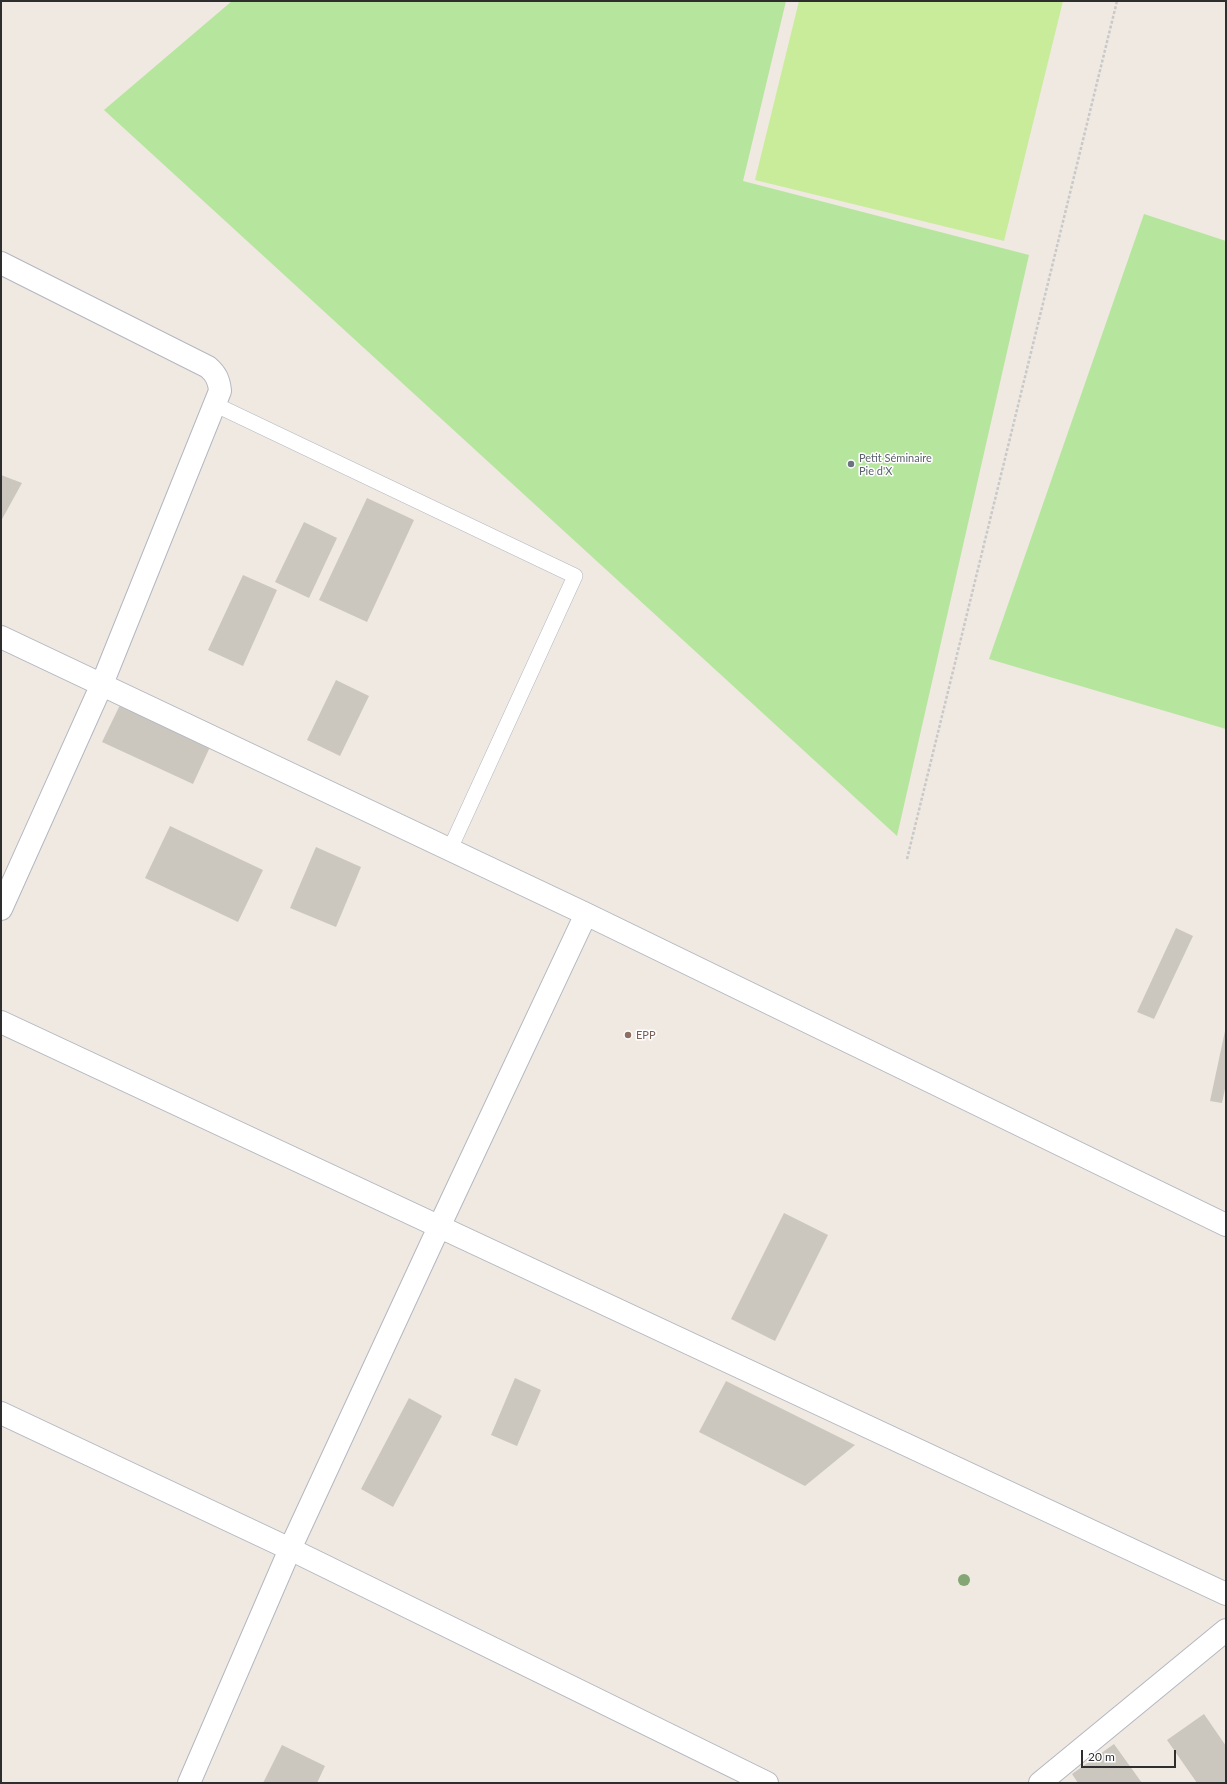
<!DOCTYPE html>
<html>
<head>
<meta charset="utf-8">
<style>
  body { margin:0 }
  #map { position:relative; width:1227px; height:1784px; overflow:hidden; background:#efe9e1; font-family:Lato,sans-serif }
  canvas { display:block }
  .frame { position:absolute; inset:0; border:2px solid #2e2e2e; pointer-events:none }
  .scale { position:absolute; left:1081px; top:1750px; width:95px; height:18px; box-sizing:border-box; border:2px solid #2e2e2e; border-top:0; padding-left:5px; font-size:12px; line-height:14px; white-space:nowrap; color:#2e2e2e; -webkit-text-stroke:3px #fff; paint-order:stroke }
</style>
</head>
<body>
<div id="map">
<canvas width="1227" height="1784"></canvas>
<div class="frame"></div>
<div class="scale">20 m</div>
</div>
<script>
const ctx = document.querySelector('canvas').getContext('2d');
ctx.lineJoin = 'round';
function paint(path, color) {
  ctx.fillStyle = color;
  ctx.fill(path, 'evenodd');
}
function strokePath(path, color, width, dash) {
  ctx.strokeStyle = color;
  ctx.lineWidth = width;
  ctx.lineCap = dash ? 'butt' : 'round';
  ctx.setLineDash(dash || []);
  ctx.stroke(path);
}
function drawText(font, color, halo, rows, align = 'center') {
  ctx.font = font + ' Lato,sans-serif';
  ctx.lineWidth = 3;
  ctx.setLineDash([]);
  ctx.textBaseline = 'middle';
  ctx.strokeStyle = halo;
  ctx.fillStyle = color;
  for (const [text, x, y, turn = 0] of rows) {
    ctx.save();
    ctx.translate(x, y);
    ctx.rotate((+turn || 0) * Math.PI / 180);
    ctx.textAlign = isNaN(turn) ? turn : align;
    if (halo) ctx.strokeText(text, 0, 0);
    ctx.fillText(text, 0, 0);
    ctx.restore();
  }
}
const green = new Path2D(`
  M232,1H786L743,181L1029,255L897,836L104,110Z
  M1144,214L1226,241V729L989,659Z`);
const pitch = new Path2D(`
  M799,1H1063L1004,241L755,180Z`);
const building = new Path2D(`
  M1,475L22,483L1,521Z
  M367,498L414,520L367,622L319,600Z
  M304,522L337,538L309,598L275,582Z
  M243,575L277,590L243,666L208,650Z
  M336,680L369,696L340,756L307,740Z
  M120,705L210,747L193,784L102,742Z
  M170,826L263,870L238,922L145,878Z
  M316,847L361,867L336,927L290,908Z
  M1176,928L1193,936L1154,1019L1137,1012Z
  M1225,1031H1226V1084L1222,1103L1210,1101Z
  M784,1213L828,1235L775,1341L731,1319Z
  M515,1378L541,1390L517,1446L491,1435Z
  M726,1381L855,1445L805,1486L699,1432Z
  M409,1398L442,1416L393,1507L361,1489Z
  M1204,1714L1226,1746V1783H1197L1167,1740Z
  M1114,1744L1142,1783H1078L1072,1774Z
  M282,1745L325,1766L317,1783H263Z`);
const path = new Path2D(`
  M907,859L1117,1`);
const lane = new Path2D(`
  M214,404L575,576L450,849`);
const street = new Path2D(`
  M1,263L208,367C216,374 219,380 220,391L102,684L1,909
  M1,637L586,914L1226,1225
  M1,1022L1226,1594
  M1,1413L290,1549L767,1783
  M189,1783L290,1549L439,1227L586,914
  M1040,1783L1226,1630`);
const trees = [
  [964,1580]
];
const markers = [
  [851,464,4,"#6b7280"],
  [628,1035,4,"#8d6e63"]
];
const worshipNames = [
  ["Petit Séminaire",859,458],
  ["Pie d'X",859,471]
];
const educationNames = [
  ["EPP",636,1035]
];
paint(green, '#b6e59e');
paint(pitch, '#c9ec9a');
paint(building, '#cbc7bf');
strokePath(lane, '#b4b7c1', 16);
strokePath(street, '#b4b7c1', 24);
strokePath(path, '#c9c9c9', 2.5, [3, 2]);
strokePath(lane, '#fff', 15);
strokePath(street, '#fff', 22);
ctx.fillStyle = '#84a574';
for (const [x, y] of trees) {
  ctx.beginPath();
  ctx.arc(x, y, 6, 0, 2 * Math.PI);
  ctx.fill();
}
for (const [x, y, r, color] of markers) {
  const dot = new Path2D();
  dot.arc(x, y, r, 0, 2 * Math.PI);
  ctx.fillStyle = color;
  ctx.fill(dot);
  strokePath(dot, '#fff', 1.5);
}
drawText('11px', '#5b616d', '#fff', worshipNames, 'left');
drawText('11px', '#785e54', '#fff', educationNames, 'left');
</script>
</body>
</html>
